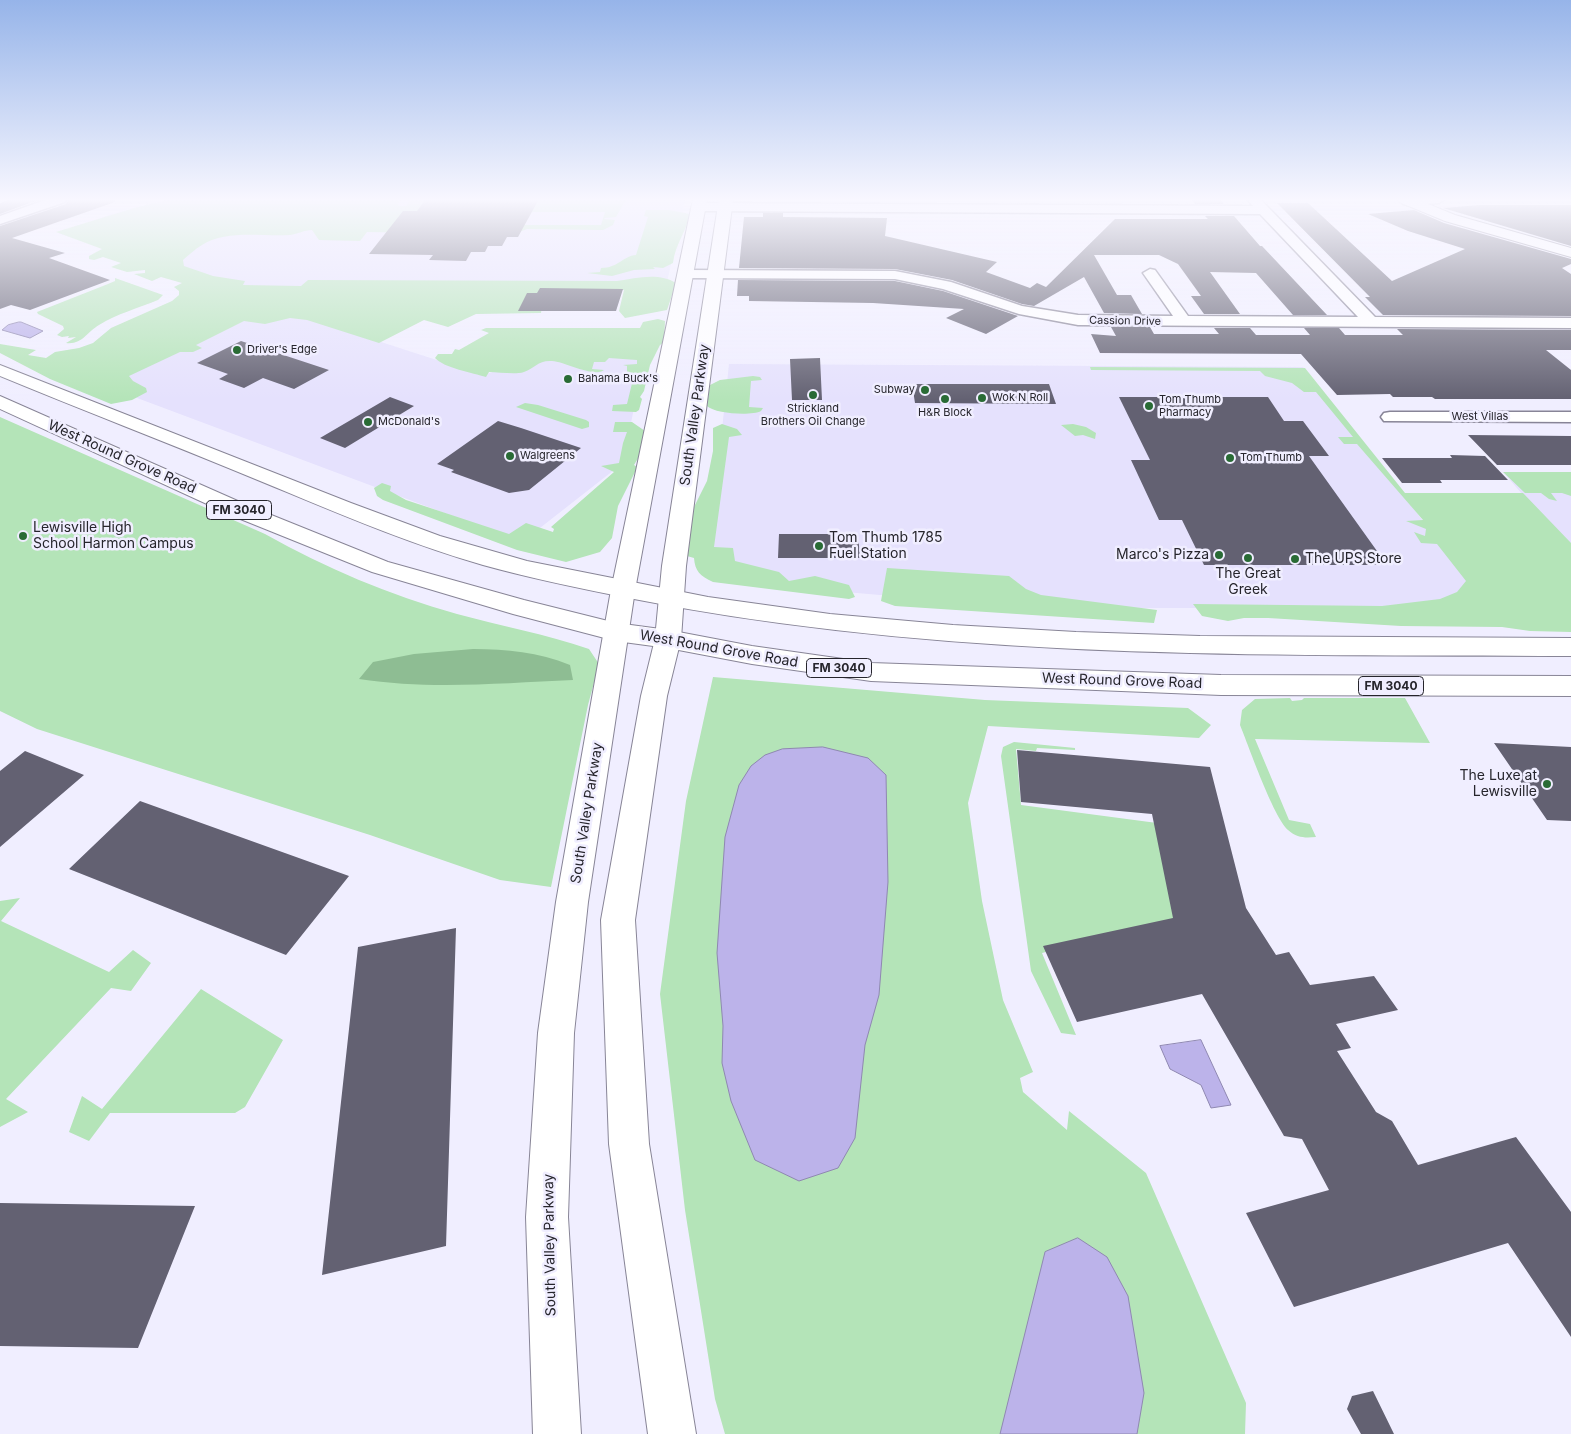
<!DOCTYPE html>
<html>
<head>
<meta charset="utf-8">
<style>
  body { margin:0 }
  canvas { display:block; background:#f0eeff }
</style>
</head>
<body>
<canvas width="1571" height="1434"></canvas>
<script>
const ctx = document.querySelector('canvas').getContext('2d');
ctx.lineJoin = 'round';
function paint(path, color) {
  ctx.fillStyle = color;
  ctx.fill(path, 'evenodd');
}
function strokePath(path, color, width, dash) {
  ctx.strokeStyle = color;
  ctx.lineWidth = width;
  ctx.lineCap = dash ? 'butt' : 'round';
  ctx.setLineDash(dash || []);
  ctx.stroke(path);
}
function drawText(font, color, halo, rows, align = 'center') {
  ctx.font = font + ' Inter,sans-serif';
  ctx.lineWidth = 5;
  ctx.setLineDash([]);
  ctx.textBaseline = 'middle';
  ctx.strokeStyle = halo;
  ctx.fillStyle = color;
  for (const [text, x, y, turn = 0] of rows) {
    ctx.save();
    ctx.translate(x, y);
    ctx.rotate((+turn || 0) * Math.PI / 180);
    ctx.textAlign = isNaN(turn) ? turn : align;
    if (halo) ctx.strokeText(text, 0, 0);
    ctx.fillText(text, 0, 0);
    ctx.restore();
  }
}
const built = new Path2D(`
  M331,199H685L666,287L285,301L57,233L119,212L149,205Z
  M273,307L483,375L546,355L644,358L623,463L522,542L105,386Z
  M729,364L1303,367L1370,451L1489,608H1029L811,589L746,580L709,551Z
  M1504,473H1571V547L1522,494Z`);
const green = new Path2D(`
  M171,199H401L398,204L399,206H406L411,199H462L438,233L367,232L360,241L319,240L312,230C304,230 298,234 290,235C262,237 227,229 202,245C195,249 189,255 183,260L184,266L213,276L245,281L243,285L301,286L308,280L617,281C636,278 659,272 676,283L667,310L625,318L619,311L624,290L544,289L541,313L476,314L448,327L424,320L379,343L307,320L290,318L265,324L244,321L196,345L202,348L193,352H180L129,376L133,381L146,388L147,392L132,400L111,404L50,379L0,353V344L36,350L28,355L46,358L55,352L79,348L93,343L111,328L172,301L179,295V291L174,287L182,283L161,277L152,281L134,274L145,273V270L127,272L111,267L121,263L103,257L94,260L89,259V256L102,249L56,232L134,208Z
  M538,199H629L624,203L616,217L605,218L604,219L615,220L613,225L603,230L527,229L517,233L487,225H601L605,212H531Z
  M646,210H669L690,214C686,233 675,244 673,263L663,268L653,267L655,269L634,270L612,276L587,273L600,272L601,268C618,268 623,256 636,255L648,217L644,216Z
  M115,278L163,295L158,300C138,308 117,314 99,325C87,332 82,345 66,343L76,337L68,338L69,336L62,337L57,335L64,329L63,326L38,314L37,312L108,284L115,281Z
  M658,319L665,321L664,342L660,345L650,365L644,391L640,397L642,399L639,410L636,412L612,411L613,405L627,404L634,375L627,374V366L623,365L637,364V360L609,358L605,362H594L592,369L604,370C594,378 566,362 552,361C538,360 535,368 524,372C515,375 499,372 489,372L486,377C473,373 444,368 435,358L438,354H452L455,349L459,350L489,333L481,330L486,328H640L643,322Z
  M1090,367L1305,368L1405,493H1523L1571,543V632L1530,631L1502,627L1401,626L1268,618H1244L1228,621L1202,616L1193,604L1382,606L1440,599L1457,592L1466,581L1437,544L1421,543L1414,532L1425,536L1426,529L1406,521L1423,520L1357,444H1344L1338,437H1353L1316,392H1304L1292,383L1265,376L1260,371L1091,370Z
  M753,376L760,377L762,380L751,381L749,407L763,408L761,411C752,416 715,414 707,406L710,385L720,380Z
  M525,403L538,405L586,420L589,422V427L582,429L516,407Z
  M0,417L265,534C326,568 389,595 457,614C501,626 546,634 589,649L599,664L588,705L551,887L500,880L370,835L37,729L0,711Z
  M615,422H632L645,431L640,455L634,465L637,467L636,470L618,506L612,538L600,552L566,562L517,550L383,500L377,496L374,488L382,483L391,486L390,491L406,500L509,534L526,523L553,532L554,529L551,527L614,472L601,466L619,463L623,443L627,432H613Z
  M722,424L737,429L742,435L729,437L714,547L733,548L735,561L779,572L789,581L815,576L849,585L855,597L849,599L713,582C700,576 695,571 694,558L687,556L694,507L707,481L713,451V428Z
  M1073,424L1086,427L1096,433L1095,439L1083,435L1075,436L1061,425Z
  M1503,472H1571V496L1562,493H1551L1557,501L1549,499L1541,493H1525Z
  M887,568L1009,576L1026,589L1041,595L1157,610L1154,623L895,606L881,601Z
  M713,677L985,700L1188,708L1211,725L1199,738L988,726L968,803L982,901L1003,1000L1033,1072L1020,1078L1023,1092L1067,1130L1069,1111L1146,1173L1246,1403L1245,1434H725L715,1399L685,1210L660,994L686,801Z
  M1290,698L1292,701L1302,700L1304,698H1405L1430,743L1255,739L1289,820L1310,824L1316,837C1305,838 1297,838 1288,830C1273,816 1249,747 1240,725L1242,710L1255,699Z
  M1014,742L1075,748V750L1037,748L1036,751L1016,749L1021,805L1157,823L1179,918L1042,953L1076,1035L1061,1033L1031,971L1001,756L1003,747Z
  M20,898L1,921L109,972L133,950L151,963L131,991L111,988L6,1099L28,1112L0,1127V901Z
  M201,989L283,1040L245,1107L235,1113H110L89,1141L69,1132L82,1096L102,1109Z`);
const forest = new Path2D(`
  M473,649C507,649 538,652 570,665L573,680C502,683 430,690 359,679L373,662L414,654Z`);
const water = new Path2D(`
  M19,322H21L43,331L30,338L2,330L8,325Z
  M823,747L868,758L886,775L888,882L879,995L865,1045L855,1138L838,1168L799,1181L755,1160L731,1101L722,1063L723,1026L717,953L725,837L739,785L751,766L765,755L782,749Z
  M1201,1040L1231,1105L1211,1108L1201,1085L1170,1069L1160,1046Z
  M1078,1238L1107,1257L1128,1296L1144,1393L1137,1434H1000L1045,1252Z`);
const building = new Path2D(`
  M13,199H41L0,214V203Z
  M69,199H115V202L12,238L65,253L49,258L110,280L30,310L11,305L0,309V226L66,204Z
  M426,199H539L518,237H507L502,246H488L485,252H471L466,261L429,260L433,255L369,254L403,211H417Z
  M1191,199H1220L1224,204H1195Z
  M1277,203H1308L1392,281L1465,249L1408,231L1368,214L1414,210L1444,223L1571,259V264L1562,268L1571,274V316L1383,315L1365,297H1370Z
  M1480,205H1571V246L1443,208Z
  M763,213H783V217L887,218L885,236L997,262L986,272L1030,288L1037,283L1046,287L1115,219H1208L1205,216H1234L1260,246H1262L1327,315H1293L1256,273L1210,272L1240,314H1204L1191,296H1201L1178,264L1159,255H1094L1117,295H1131L1142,314L1104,313L1084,277L1034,306L1022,304L952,280L895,269L739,268L744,217H763Z
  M738,280L895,281L943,291L1018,316L986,334L946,318L964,309L873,303L749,301V296H737Z
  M540,288L623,289L616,311H518L527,293H537Z
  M1111,327H1150L1154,334H1219L1214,328H1250L1256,335H1310L1304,328H1339L1345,335H1403L1397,329L1571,330V350H1546L1571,370V399H1435L1432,397H1393L1390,394L1337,395L1301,354L1100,353L1091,334L1116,336Z
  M241,341L329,370L294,389L263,378L244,388L219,379L228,374L197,363Z
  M820,358L822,400H792L790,359Z
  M912,384H1049L1056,404L915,403Z
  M390,397L414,406L345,448L320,438Z
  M1119,397H1268L1284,421H1303L1329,456H1309L1387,565H1204L1182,520H1159L1131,460H1150Z
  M498,421L521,428L581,448L529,490L509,493L451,472L454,470L437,464Z
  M1468,435L1571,436V465H1497Z
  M1450,455L1485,456L1508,480H1440L1442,483H1402L1382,458H1452Z
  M779,534H858L860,558H778Z
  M1494,743L1571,747V821L1547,820Z
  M1017,750L1210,767L1246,908L1276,955L1289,952L1310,985L1374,976L1398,1010L1336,1024L1351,1048L1337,1051L1376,1112L1392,1121L1418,1165L1516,1137L1571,1212V1337L1508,1243L1294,1307L1246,1213L1329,1190L1302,1139L1284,1136L1202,994L1077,1022L1043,946L1173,918L1152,814L1021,802Z
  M25,751L84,775L0,847V771Z
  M140,801L349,876L286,955L69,869Z
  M456,928L446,1246L322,1275L358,947Z
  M0,1203L195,1206L138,1348L0,1346Z
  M1373,1391L1394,1434H1361L1347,1409L1352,1396Z`);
const minor = new Path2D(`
  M48,199H67L65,202L0,224V216Z
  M1247,199H1260L1375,317L1571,318V328L1078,325L1019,314L943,289L895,279L686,278L679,274L686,270L895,271L951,282L1022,306L1078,315L1173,316L1143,273L1150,269L1155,270L1188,316L1358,317L1260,214L699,211L693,207L699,203L1253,206Z
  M1402,199H1445L1439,203L1407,205L1403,204Z
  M1390,412H1571V422L1384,421L1381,417L1384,413Z`);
const tertiary = new Path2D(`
  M1398,199H1416L1455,215L1571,248V257L1445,221L1399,202Z`);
const secondary = new Path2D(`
  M693,199H707L635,590L588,902L574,1033L568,1217L581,1434H533L526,1217L538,1033L556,902L611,590Z
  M719,199H733L686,566L681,639L667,696L635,920L649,1144L696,1434H648L609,1144L601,920L641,696L655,639L662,566Z`);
const primary = new Path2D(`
  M0,365L351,503L440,536L527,561L708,597L830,614L953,625L1076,632L1200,636L1571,638V656C1258,655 943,660 634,599C583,589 533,579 483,565C403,542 326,508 248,476C166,442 82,410 0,376Z
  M0,396L249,506L388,562L524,600L616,623L668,630L752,646L871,663L1221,675L1571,676V696L1221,695L871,681L752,664L668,648L616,641L513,614L372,572L233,516L0,409Z`);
const markers = [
  [237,350,5,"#296b35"],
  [568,379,5,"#296b35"],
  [925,390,5,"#296b35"],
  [813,395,5,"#296b35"],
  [982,398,5,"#296b35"],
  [945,399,5,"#296b35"],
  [1149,406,5,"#296b35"],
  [368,422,5,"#296b35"],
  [510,456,5,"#296b35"],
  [1230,458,5,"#296b35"],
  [23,536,5,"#296b35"],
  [819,546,5,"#296b35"],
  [1219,555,5,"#296b35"],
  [1248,558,5,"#296b35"],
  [1295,559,5,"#296b35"],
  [1547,784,5,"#296b35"]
];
const farStreetnames = [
  ["Cassion Drive",1125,321,1],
  ["West Villas",1480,417]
];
const farPoinames = [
  ["Driver's Edge",247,350],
  ["Bahama Buck's",578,379],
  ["Subway",915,390,"right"],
  ["Wok N Roll",992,398],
  ["Tom Thumb",1159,400],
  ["Pharmacy",1159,413],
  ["Strickland",813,409,"center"],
  ["Brothers Oil Change",813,422,"center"],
  ["H&R Block",945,413,"center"],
  ["McDonald's",378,422],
  ["Walgreens",520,456],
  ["Tom Thumb",1240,458]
];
const shields = [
  [239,510,65],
  [839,668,65],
  [1391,686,65]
];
const shieldNames = [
  ["FM 3040",239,510],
  ["FM 3040",839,668],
  ["FM 3040",1391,686]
];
const streetNames = [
  ["South Valley Parkway",695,415,-82],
  ["West Round Grove Road",122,457,24],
  ["West Round Grove Road",719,649,10],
  ["West Round Grove Road",1122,681,2],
  ["South Valley Parkway",587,813,-81],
  ["South Valley Parkway",550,1245,-91]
];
const poiNames = [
  ["Lewisville High",33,528],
  ["School Harmon Campus",33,544],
  ["Tom Thumb 1785",829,538],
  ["Fuel Station",829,554],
  ["Marco's Pizza",1209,555,"right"],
  ["The UPS Store",1305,559],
  ["The Great",1248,574,"center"],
  ["Greek",1248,590,"center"],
  ["The Luxe at",1537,776,"right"],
  ["Lewisville",1537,792,"right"]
];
paint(built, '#e5e1fd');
paint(green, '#b4e4b8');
paint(forest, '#8ebd93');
paint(water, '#bcb3ea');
strokePath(water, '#8f88b1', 1);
paint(building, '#636172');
strokePath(minor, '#888597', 3);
strokePath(tertiary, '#888597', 2);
strokePath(secondary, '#888597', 2);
strokePath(primary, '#888597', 2);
paint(minor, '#fff');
paint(tertiary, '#fff');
paint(secondary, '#fff');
paint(primary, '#fff');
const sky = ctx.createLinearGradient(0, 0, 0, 400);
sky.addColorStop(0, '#96b4e9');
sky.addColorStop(0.5, '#f8f7ff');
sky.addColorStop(1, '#f8f7ff00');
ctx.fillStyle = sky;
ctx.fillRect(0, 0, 1571, 400);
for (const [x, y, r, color] of markers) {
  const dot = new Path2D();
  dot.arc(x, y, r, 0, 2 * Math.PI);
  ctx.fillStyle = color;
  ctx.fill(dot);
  strokePath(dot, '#f0eeff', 2);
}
drawText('11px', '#26252c', '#f0eeff', farStreetnames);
drawText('11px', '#26252c', '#f0eeff', farPoinames, 'left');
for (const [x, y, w] of shields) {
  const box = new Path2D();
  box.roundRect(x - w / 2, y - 9.5, w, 19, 4);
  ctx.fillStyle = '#f0eeff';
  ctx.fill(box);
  strokePath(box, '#26252c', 1);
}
drawText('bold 12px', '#26252c', null, shieldNames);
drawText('14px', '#26252c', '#f0eeff', streetNames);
drawText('14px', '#26252c', '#f0eeff', poiNames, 'left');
</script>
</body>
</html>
